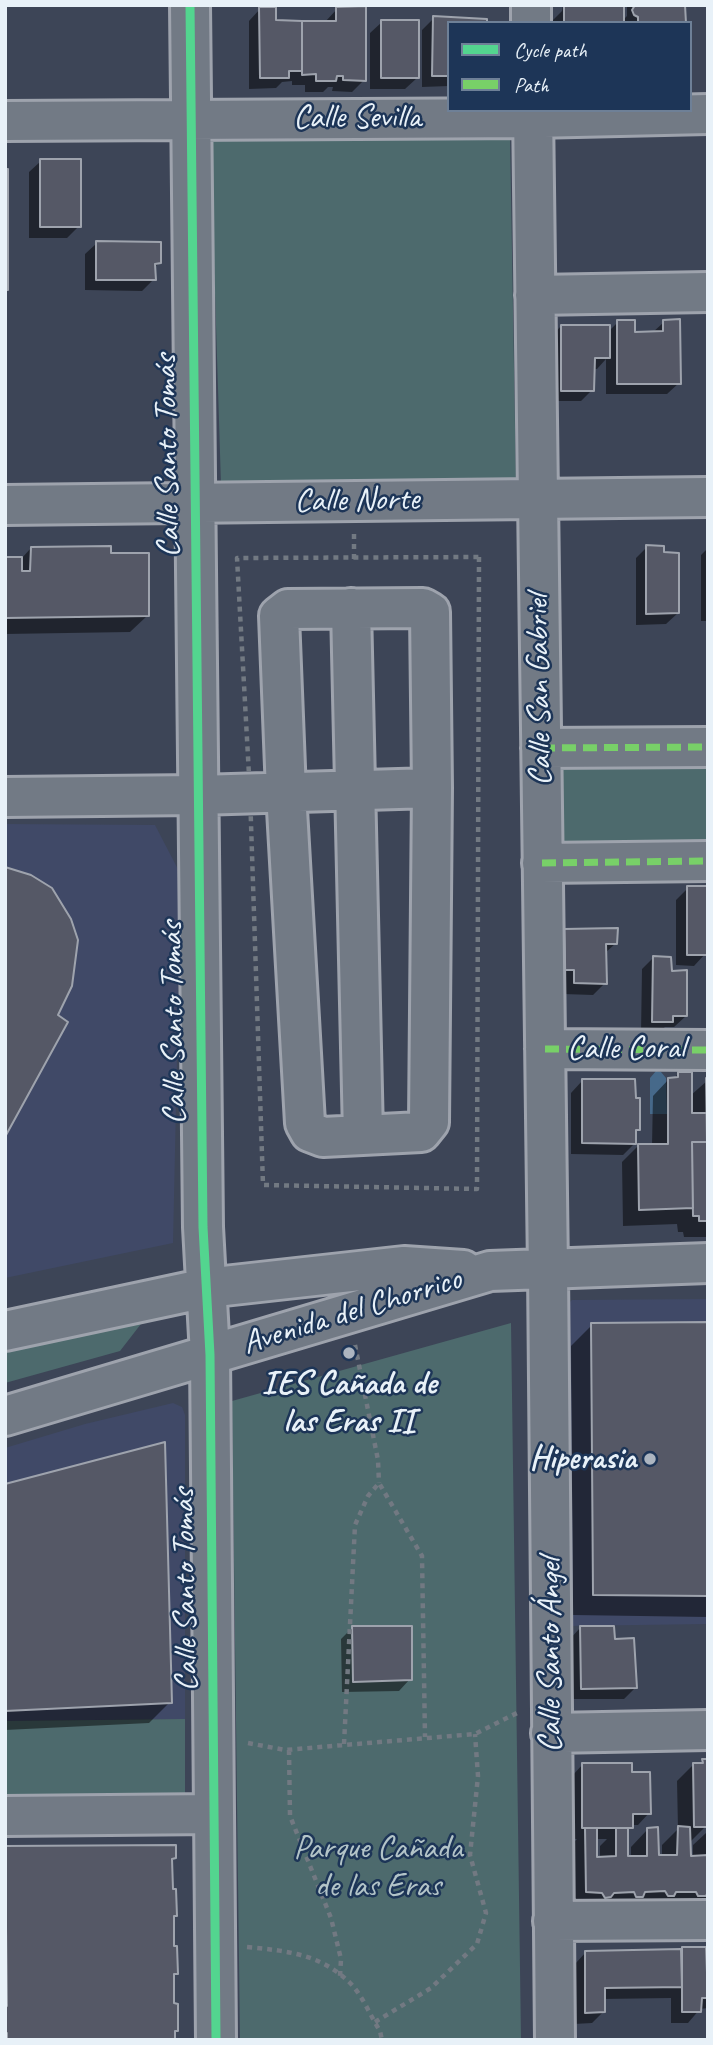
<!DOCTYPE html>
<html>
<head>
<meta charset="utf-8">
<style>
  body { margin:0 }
  #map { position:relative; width:713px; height:2045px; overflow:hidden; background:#3d4557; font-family:Caveat,sans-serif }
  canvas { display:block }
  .frame { position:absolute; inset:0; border:7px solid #e8f1f8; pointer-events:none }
  .legend { position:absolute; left:447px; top:21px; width:245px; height:91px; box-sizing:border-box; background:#1d3557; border:2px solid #6e8097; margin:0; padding:9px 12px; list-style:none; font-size:21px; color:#e8f1f8 }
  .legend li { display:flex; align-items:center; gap:14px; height:35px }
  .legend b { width:35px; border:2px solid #6e8097 }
</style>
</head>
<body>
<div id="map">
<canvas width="713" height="2045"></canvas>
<div class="frame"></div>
<ul class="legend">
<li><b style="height:9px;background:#53d58f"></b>Cycle path</li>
<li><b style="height:9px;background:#78d068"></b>Path</li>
</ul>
</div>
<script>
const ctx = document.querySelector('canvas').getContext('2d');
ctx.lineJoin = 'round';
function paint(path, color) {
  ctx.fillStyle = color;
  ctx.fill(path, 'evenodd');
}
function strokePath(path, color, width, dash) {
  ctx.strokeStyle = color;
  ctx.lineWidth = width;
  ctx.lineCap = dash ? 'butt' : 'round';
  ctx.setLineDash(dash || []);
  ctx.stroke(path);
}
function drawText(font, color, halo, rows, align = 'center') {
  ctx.font = font + ' Caveat,sans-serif';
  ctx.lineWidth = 5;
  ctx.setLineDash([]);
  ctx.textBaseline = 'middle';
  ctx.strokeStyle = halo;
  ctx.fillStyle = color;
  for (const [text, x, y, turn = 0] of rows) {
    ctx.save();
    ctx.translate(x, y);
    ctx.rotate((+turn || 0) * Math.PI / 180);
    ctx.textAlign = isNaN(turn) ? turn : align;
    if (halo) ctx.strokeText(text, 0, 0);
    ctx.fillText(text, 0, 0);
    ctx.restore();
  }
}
const built = new Path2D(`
  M5,824L155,825L181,875L173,1243L5,1278Z
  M708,1299V1624L567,1626L562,1309L572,1300Z
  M173,1403L182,1407L185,1415V1719L5,1721V1448L85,1424Z`);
const green = new Path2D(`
  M210,132L510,136L516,485H221Z
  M708,753V847L560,849L558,754Z
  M151,1311L120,1351L5,1383V1342Z
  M511,1323L521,2040H240L232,1401Z
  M185,1719V1802L5,1804V1721Z`);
const water = new Path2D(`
  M656,1071L661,1072L666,1078L667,1114H650V1078Z`);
const shadow = new Path2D(`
  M563,5H622V21L627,16V5H683L684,23H553V20L562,11Z
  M260,9L274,22H325L337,9L364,80L352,92L332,91L333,87H328L323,92H305V85H292V81L282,82L276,88L249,89V21Z
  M434,18L449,23V86L422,87V30Z
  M382,22L417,78L405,89H370V33Z
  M41,161L79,226L67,238H29V172Z
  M97,243L159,263L154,268V279L142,291L85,290V254Z
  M618,322L634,334L652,333L664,322L679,383L667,394H606V359L597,369H593L592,390L581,401H551L550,338L561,326L608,332Z
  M647,547L678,613L666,624L636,625V558Z
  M31,548L110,555L147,616L130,632L5,634V559H21Z
  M708,548V621H701V555Z
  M688,888L708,901V940H705V954L694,966L676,965V900Z
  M564,931L616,943L604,954L605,983L593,995L563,994L553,942Z
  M653,958L670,973L686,1016L674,1027H665L659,1032L641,1033L642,969Z
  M678,1074L690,1096L708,1080V1237H684L683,1232H678L677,1224L623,1226L622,1162L639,1145H652L653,1096L669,1079H673Z
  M582,1081L638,1129L634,1133V1144L623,1155L571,1154V1093Z
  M708,1324V1617L573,1615L571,1346L592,1325Z
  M5,1486L170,1702L149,1723L5,1730Z
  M352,1628L410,1679L399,1691L342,1692L341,1639Z
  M580,1628L613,1641L636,1687L624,1699H570L569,1640Z
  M703,1761H708V1907L570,1908L569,1847L577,1839H572V1776L583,1764L630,1774L649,1813L638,1825H631L626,1832V1858H631V1847L647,1830L657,1857H662V1845L678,1829L677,1781L694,1764L699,1765ZM706,1826V1833L693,1845V1857H689V1843ZM595,1839H607L600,1846V1858L595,1859Z
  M5,1848L175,1857L171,1862V1891L175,1916L172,1919V1948L176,1974L172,1977L173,2005L177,2030L173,2034V2040H5Z
  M704,1949V1956H708V2008L700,2009L688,2023H671V1998L603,1999V2012L592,2023L574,2024L575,1964L586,1952Z`);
const building = new Path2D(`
  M564,5H624V23H564Z
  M635,5H685L686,23H638V17L634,15L632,10Z
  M366,6V81L343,80V76H337L336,81H316V74L302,75V21H336V7Z
  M259,7H276V20L302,21V71H289V78H260Z
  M433,16L487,19V23H449V76H432Z
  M381,20H419V78H381Z
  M40,159H81V227H40Z
  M5,169H8V290H5Z
  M96,241L161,242V263L155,264L156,280H96Z
  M680,319L681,384H617V320H635V332L663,331V320Z
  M561,325H610V358H595L594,391H561Z
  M646,545L664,546V552L679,553V613L646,614Z
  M111,546V553H149V616L5,618V557H22V571H30L31,547Z
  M5,867L31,875L52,888L71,919L78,940L72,986L58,1015L68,1022L5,1137Z
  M687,886H707V955H687Z
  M618,928L617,944H606L607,984L574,983V970H565L564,929Z
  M653,956L671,957L672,971L687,970V1016H673V1022H652Z
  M678,1072H692V1113H707V1142H692L693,1208L639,1210L638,1144H668V1078L678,1077Z
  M706,1078H708V1221H699V1216H693L692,1142H707Z
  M582,1079H635L636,1098H640V1130H636V1144L582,1143Z
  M708,1322V1596L593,1595L591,1323Z
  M165,1442L172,1703L5,1711V1484Z
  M352,1626H412V1680L353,1682Z
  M580,1626H614L615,1639L634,1638L637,1688L581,1689Z
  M702,1759H708L707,1827H694L693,1763H703Z
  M582,1763H632V1772H650L651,1814H633V1828H582Z
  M678,1826L690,1827L691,1856L708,1855V1892L706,1896H698L696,1892H676L674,1896H668L665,1891L645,1892L643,1897H636L634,1892L614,1893L611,1897L605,1898L602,1893L586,1892L585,1828H597V1857L616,1856V1828H628V1856H647V1828L658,1827L659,1855H677Z
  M176,1845V1858L172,1859L173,1889H176L177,1916H174V1946H177L178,1974H174V2003L178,2004V2031H175V2040H7V2033H5V2006H7L5,1846Z
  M682,1947H706L708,1998H702L701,2012H682Z
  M681,1949L682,1987L605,1988V2012L585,2013V1951Z`);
const path = new Path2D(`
  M479,557L477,1189L263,1185L250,793L237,558Z
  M354,559V533
  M355,1345L378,1460L379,1483
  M248,1743L285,1750L475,1734L519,1712
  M344,1744L355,1525L368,1496L379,1483L422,1556L425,1737
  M289,1750L290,1816L331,1918L341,1959L340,1976
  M247,1947C288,1951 322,1954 352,1985C363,1997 371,2017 380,2031L382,2040
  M375,2022L431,1988L477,1944L486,1913L470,1855L478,1776L475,1734`);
const minor = new Path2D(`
  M190,5L203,1227L210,1355L216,2040
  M531,5V23
  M533,110L548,1270L555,2040
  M5,121L533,118L708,114
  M535,295L708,292
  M5,505L708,497
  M351,608L363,1135
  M423,608L430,612L432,788L429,1122L421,1132L323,1137L310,1132L305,1123L286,792L279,616L288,609Z
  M541,748L708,747
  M5,797L198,795L432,788
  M542,863L708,861
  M545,1049L708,1050
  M5,1331L206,1288L404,1266L463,1270
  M5,1416L490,1271L708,1263
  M551,1733L708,1730
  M5,1816L214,1814
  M553,1921L708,1920`);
const quiet = new Path2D(`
  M541,748L708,747
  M542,863L708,861
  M545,1049L708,1050`);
const cycleway = new Path2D(`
  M190,5L203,1227L210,1355L216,2040`);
const markers = [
  [349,1353,7,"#acb5c0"],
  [650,1459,7,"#acb5c0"]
];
const streetNames = [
  ["Calle Sevilla",357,118],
  ["Calle Santo Tomás",168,456,-91],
  ["Calle Norte",357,501,-1],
  ["Calle San Gabriel",540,690,-91],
  ["Calle Santo Tomás",174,1023,-91],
  ["Calle Coral",626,1049],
  ["Avenida del Chorrico",352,1312,-17],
  ["Calle Santo Tomás",186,1590,-91],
  ["Calle Santo Ángel",551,1655,-90]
];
const poiNames = [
  ["IES Cañada de",349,1384],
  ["las Eras II",349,1422],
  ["Hiperasia",636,1459,"right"]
];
const parkNames = [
  ["Parque Cañada",378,1849],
  ["de las Eras",378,1887]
];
paint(built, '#404967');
paint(green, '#4d6a6d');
paint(water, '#46698a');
paint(shadow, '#0007');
paint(building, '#555866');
strokePath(building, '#9ea3ad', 2);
strokePath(minor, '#9ea3ad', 44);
strokePath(path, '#727982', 4.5, [5, 5]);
strokePath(minor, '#727a85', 38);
strokePath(quiet, '#78d068', 7, [14, 7]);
strokePath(cycleway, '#53d58f', 9);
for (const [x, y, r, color] of markers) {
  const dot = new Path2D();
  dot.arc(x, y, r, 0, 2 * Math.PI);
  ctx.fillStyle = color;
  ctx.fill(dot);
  strokePath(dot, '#1d3557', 2.5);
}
drawText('33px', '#e8f1f8', '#1d3557', streetNames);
drawText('bold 33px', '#e8f1f8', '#1d3557', poiNames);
drawText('33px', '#b3c4c8', '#1d3557', parkNames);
</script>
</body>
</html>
